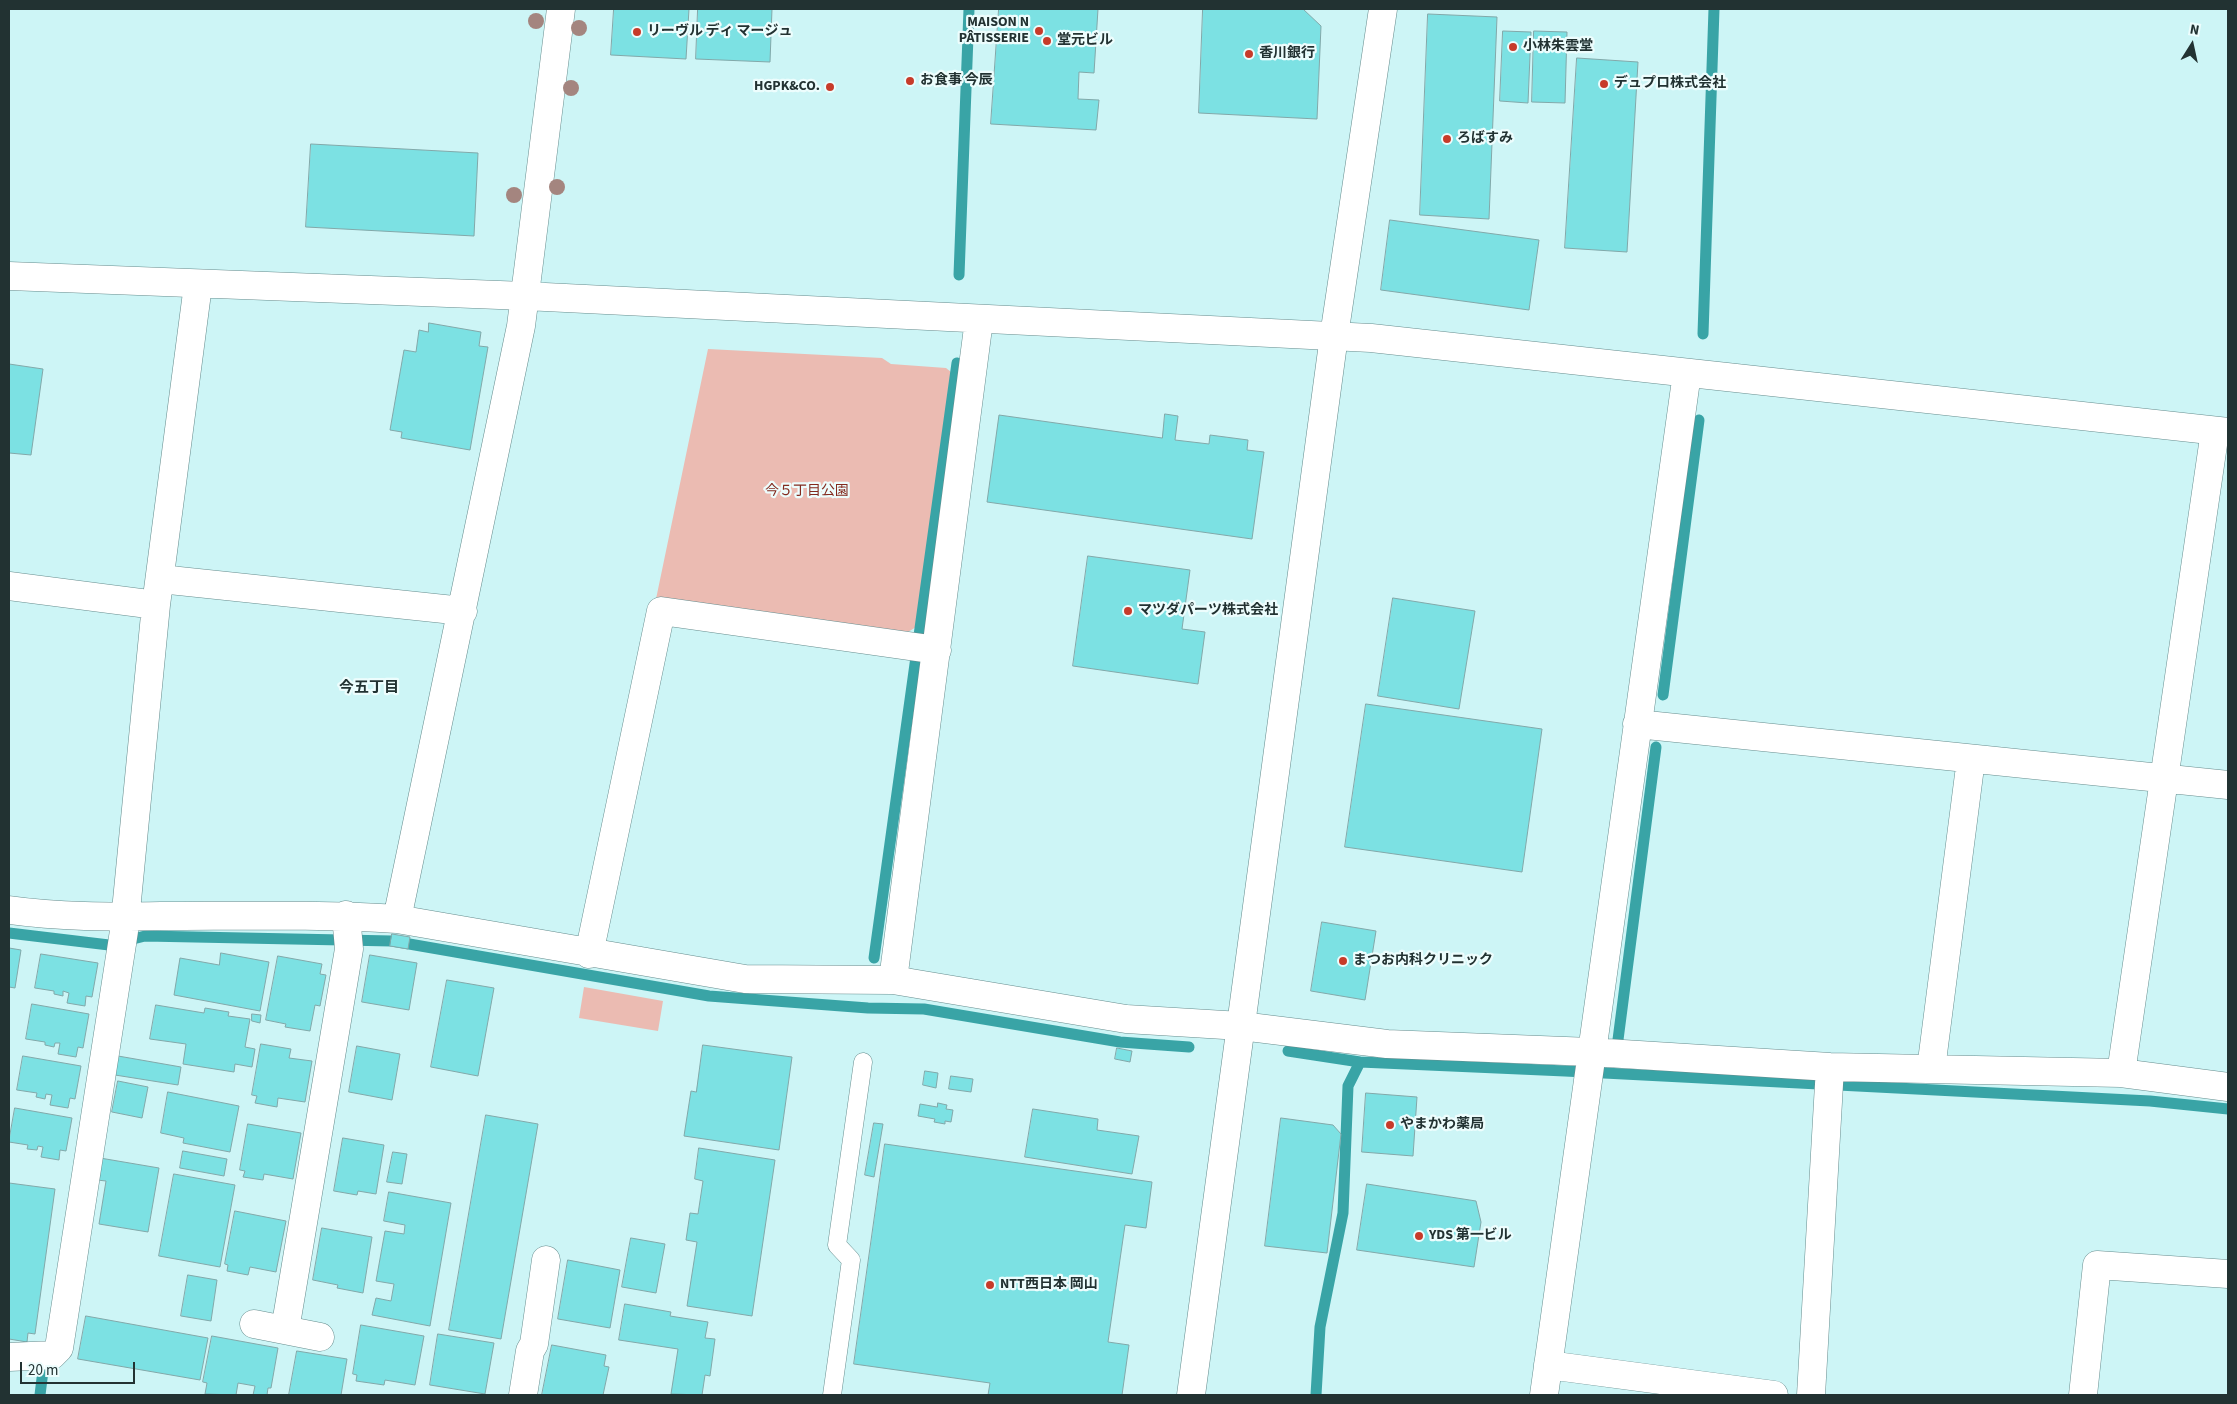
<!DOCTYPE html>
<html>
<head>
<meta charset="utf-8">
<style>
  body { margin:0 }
  #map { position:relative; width:2237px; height:1404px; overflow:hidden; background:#cdf5f6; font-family:"Source Sans 3",sans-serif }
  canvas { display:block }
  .frame { position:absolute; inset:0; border:10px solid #223232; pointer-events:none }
  .north { position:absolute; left:2167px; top:20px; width:50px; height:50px; -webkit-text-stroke:4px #edfdfd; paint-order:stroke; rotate:10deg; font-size:14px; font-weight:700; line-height:20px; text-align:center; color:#223232 }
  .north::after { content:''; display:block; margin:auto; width:18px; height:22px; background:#223232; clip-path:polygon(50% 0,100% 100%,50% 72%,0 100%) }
  .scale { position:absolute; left:20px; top:1362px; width:115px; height:22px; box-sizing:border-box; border:2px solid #223232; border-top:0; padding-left:6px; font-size:15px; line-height:18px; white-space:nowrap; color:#223232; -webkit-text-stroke:4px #edfdfd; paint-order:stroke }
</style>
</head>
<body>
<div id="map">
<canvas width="2237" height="1404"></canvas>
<div class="frame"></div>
<div class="north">N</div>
<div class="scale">20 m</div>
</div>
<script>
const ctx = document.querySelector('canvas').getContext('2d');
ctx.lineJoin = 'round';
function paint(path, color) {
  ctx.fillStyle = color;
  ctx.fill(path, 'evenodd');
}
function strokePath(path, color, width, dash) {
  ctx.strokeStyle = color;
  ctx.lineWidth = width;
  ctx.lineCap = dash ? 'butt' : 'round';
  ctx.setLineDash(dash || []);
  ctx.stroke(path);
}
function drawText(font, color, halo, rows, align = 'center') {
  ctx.font = font + ' "Source Sans 3","Noto Sans JP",sans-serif';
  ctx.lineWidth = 4.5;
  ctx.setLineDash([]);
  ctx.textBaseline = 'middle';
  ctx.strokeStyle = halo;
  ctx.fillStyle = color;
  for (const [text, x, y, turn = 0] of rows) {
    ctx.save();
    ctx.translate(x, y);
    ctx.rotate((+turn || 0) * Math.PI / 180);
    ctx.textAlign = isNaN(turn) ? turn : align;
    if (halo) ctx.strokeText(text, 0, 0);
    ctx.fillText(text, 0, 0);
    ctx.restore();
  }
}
const green = new Path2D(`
  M708,349L882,358L891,364L946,368L951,372L916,627L908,632L656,599Z
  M584,987L663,1001L658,1031L579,1018Z`);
const stream = new Path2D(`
  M959,275L969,9
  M1703,334L1714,9
  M1663,695L1699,420
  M9,933L109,945L145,936L392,941L709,996L868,1008L924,1009L1120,1042L1189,1047
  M874,958L957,363
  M1288,1051L1360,1062L1565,1071L2150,1101L2228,1109
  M1616,1055L1656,747
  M40,1395L45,1354
  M1316,1395L1320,1327L1343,1213L1348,1086L1360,1062`);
const building = new Path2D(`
  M614,9H689L686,59L611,55Z
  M698,9H772L770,62L696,59Z
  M999,9H1098L1094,73L1079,72L1078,99L1099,100L1096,130L991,124Z
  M1203,9H1303L1321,26L1317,119L1199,113Z
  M1428,14L1497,17L1489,219L1420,215Z
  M1503,31L1531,32L1528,103L1500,101Z
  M1534,31L1567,32L1565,103L1532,102Z
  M1577,58L1638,62L1627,252L1565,248Z
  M311,144L478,153L474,236L306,227Z
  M1390,220L1539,240L1529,310L1381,290Z
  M429,323L481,332L479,346L488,347L470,450L401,438L402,432L390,430L404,350L416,352L419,330L428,332Z
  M9,364L43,369L31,455L9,453Z
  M1165,414L1178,416L1175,440L1209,444L1210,435L1248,440L1247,450L1264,452L1252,539L987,502L999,415L1162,438Z
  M1088,556L1190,570L1182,629L1205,632L1198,684L1073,666Z
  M1393,598L1475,611L1459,709L1378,696Z
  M1366,704L1542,729L1522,872L1345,847Z
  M1322,922L1376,931L1365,1000L1311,991Z
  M392,934L410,937L408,949L390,946Z
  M9,948L21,950L15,988L9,987Z
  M221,953L269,962L260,1011L174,995L180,958L219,965Z
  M41,954L98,963L92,997L86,996L85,1006L67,1003L69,993L63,991V996L54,994V991L35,988Z
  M370,955L417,963L409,1010L362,1002Z
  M278,956L322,964L320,974L326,975L320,1006L315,1005L310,1031L285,1027L286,1024L266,1020Z
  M447,980L494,988L478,1076L431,1067Z
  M32,1004L89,1014L83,1048L78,1047L76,1057L58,1054L60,1043H55L54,1047L45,1045V1042L26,1039Z
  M156,1005L204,1013L205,1008L229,1012L228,1016L250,1019L245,1047L255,1049L252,1067L235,1064L234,1072L183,1064L186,1044L150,1039Z
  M252,1014L261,1015L260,1023L252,1021Z
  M261,1044L291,1049L289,1058L312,1061L305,1102L278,1098L277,1107L255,1103L257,1096L252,1095Z
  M703,1045L792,1057L779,1150L684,1136L691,1091L696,1092Z
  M357,1046L400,1054L392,1100L349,1092Z
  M1117,1048L1132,1051L1130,1062L1115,1059Z
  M23,1056L81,1066L75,1099L70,1098L68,1108L50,1105L52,1095L46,1094L45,1099L36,1097L37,1093L17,1090Z
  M118,1056L181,1067L178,1085L115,1075Z
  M925,1071L938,1073L936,1088L923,1085Z
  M951,1076L973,1079L971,1092L949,1089Z
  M118,1081L148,1087L142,1118L112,1112Z
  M168,1092L239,1106L230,1152L183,1143L184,1138L161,1133Z
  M1366,1093L1417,1097L1413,1156L1362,1152Z
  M938,1103L947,1105L946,1109L953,1110L951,1122L945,1121V1124L934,1122L935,1119L918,1116L920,1104L937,1107Z
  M15,1108L72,1118L66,1151L60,1150L59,1160L41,1157L43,1147L38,1146L37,1150L27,1149L28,1145L9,1142Z
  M1033,1109L1098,1119L1097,1130L1139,1136L1132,1174L1025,1157Z
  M486,1115L538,1124L501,1339L449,1330Z
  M1281,1118L1333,1125L1341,1134L1327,1253L1265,1246Z
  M874,1123L883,1124L874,1177L865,1175Z
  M248,1124L301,1133L293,1179L264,1174L263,1180L243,1177L245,1171L240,1170Z
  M343,1138L384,1145L376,1194L358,1191L357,1195L334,1191Z
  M885,1144L1152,1182L1146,1228L1125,1225L1108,1342L1129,1345L1122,1395H988L990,1383L854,1364Z
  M699,1148L775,1160L752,1316L687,1306L697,1242L686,1240L690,1213L698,1214L703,1181L695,1179Z
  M183,1151L227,1159L224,1176L180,1168Z
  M393,1152L407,1154L402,1184L387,1182Z
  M100,1158L159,1168L148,1232L99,1224L106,1181L97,1180Z
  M174,1174L235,1185L220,1267L159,1256Z
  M9,1183L55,1189L35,1334L28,1333L27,1342L9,1339Z
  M1367,1184L1476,1201L1481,1222L1474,1267L1357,1250Z
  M389,1192L451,1203L430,1326L372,1315L376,1298L391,1301L394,1284L376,1281L385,1231L404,1234L405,1225L384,1221Z
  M235,1211L286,1221L276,1272L250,1267L248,1275L227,1271L228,1265L225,1264Z
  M322,1228L372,1237L363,1293L337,1288L338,1285L313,1280Z
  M631,1238L665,1244L656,1293L622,1287Z
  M568,1260L620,1270L610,1328L558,1319Z
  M188,1275L217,1280L211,1321L181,1316Z
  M625,1304L671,1312L670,1316L708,1322L705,1338L715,1339L710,1376L705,1375L702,1395L671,1394L678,1349L619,1340Z
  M86,1316L208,1338L200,1380L78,1359Z
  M361,1325L424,1336L415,1385L385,1380L384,1385L356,1381L357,1375L353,1374Z
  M438,1334L494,1343L485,1394L430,1385Z
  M212,1336L278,1348L271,1388H268L267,1395H253L255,1386L238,1383L236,1395L205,1394L207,1383L203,1382Z
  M552,1345L606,1355L604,1366L609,1367L603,1395H542Z
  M297,1351L347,1359L341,1395H289Z`);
const service = new Path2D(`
  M832,1395L851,1260L837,1245L863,1062`);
const minor = new Path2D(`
  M9,276L525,296L1371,338L2228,432
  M160,579L463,611
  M9,586L156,605
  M1637,724L2228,785
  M9,910C59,917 110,917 161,916C240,916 318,914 397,919L745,979L893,980L1126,1019L1241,1026L1387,1044L1591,1052L1830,1067L2121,1073L2228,1087
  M397,919L521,326L561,9
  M589,954L661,611L937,650
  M893,980L979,320
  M1931,1069L1971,759
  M2121,1073L2215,431
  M254,1324L320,1337
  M285,1330L349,949L346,915
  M9,1357L52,1355L59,1348L124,931L156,605L198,285
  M1548,1365L1774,1395
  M523,1395L530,1351L534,1344L546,1260
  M1544,1395L1687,373
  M1811,1395L1830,1067
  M2083,1395L2097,1265L2228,1274`);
const tertiary = new Path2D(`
  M1191,1395L1334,336L1383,9`);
const trees = [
  [536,21],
  [579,28],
  [571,88],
  [557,187],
  [514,195]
];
const markers = [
  [1039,31,5,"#c73b2a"],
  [637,32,5,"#c73b2a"],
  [1047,41,5,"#c73b2a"],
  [1513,47,5,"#c73b2a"],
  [1249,54,5,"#c73b2a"],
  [910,81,5,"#c73b2a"],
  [1604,84,5,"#c73b2a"],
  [830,87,5,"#c73b2a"],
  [1447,139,5,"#c73b2a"],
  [1128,611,5,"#c73b2a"],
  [1343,961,5,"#c73b2a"],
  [1390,1125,5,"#c73b2a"],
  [1419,1236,5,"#c73b2a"],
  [990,1285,5,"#c73b2a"]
];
const poiNames = [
  ["MAISON N",1029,23,"right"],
  ["PÂTISSERIE",1029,39,"right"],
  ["リーヴル ディ マージュ",647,32],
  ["堂元ビル",1057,41],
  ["小林朱雲堂",1523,47],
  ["香川銀行",1259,54],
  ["お食事 今辰",920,81],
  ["デュプロ株式会社",1614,84],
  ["HGPK&CO.",820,87,"right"],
  ["ろばすみ",1457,139],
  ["マツダパーツ株式会社",1138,611],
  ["まつお内科クリニック",1353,961],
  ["やまかわ薬局",1400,1125],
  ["YDS 第一ビル",1429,1236],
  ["NTT西日本 岡山",1000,1285]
];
const parkNames = [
  ["今５丁目公園",807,492]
];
const neighbourhoodNames = [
  ["今五丁目",369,689]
];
paint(green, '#ebbbb2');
strokePath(stream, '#39a4a6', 11);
paint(building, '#7ce1e3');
strokePath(building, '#82a8a9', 1);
strokePath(service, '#678d8e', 19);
strokePath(minor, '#678d8e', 29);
strokePath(tertiary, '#678d8e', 29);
strokePath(service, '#fff', 18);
strokePath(minor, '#fff', 28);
strokePath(tertiary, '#fff', 28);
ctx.fillStyle = '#a4857f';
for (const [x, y] of trees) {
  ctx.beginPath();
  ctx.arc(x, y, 8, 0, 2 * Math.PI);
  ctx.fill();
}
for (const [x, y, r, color] of markers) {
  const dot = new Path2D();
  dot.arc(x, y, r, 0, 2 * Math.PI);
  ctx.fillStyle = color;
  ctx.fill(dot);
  strokePath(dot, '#edfdfd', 2);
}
drawText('bold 14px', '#223232', '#edfdfd', poiNames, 'left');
drawText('14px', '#832a1e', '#edfdfd', parkNames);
drawText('bold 15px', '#223232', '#edfdfd', neighbourhoodNames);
</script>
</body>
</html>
